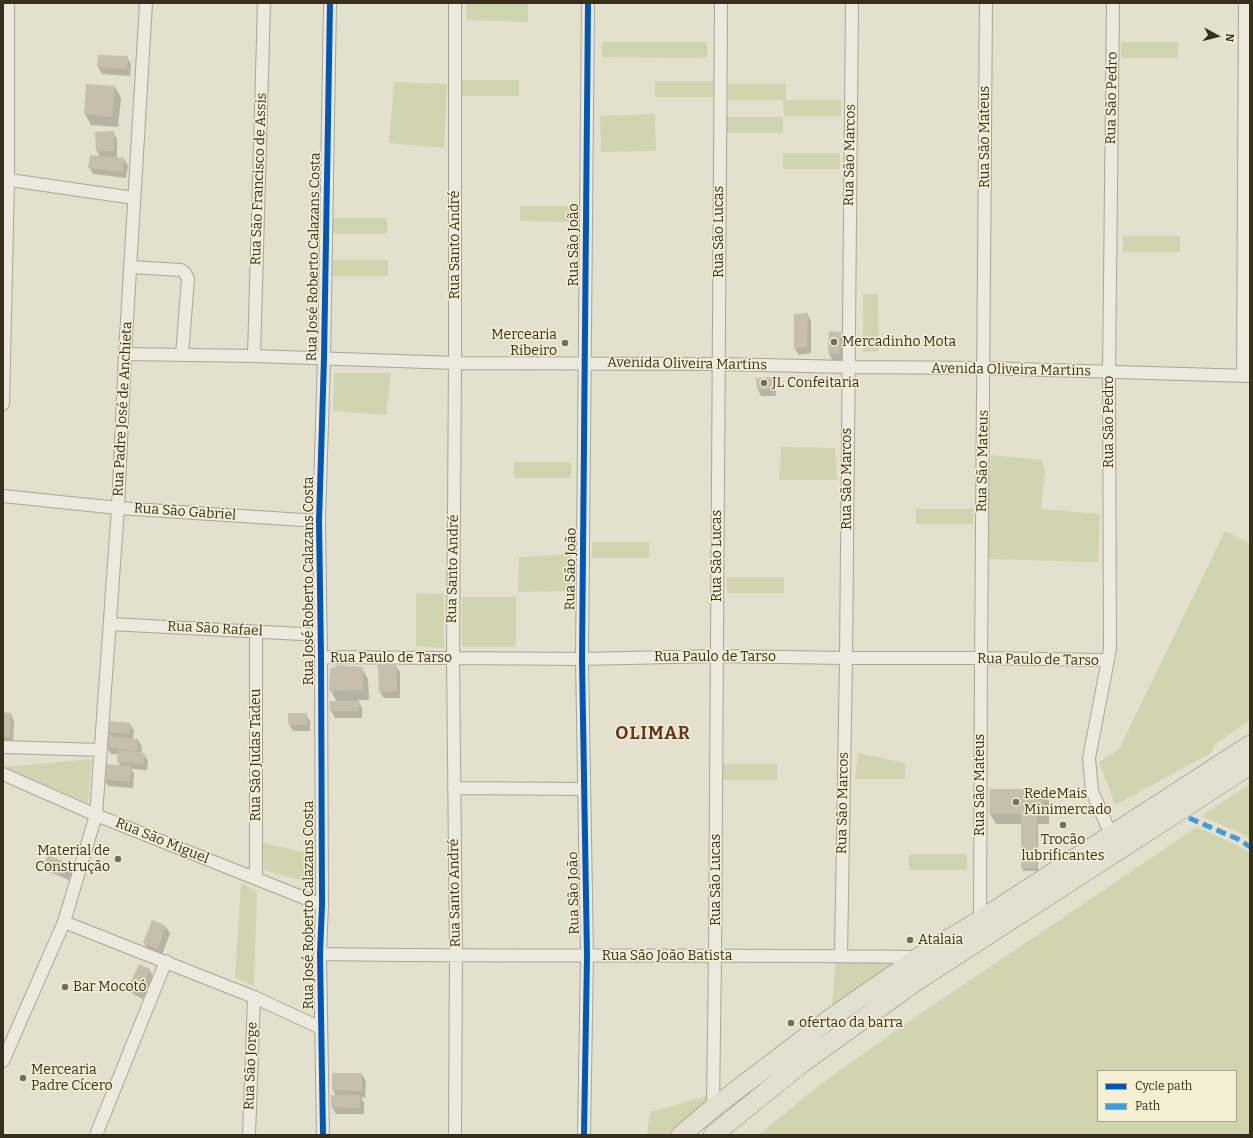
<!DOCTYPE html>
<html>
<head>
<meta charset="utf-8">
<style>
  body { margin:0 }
  #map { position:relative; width:1253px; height:1138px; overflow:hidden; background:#e4e0ce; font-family:Bitter,serif }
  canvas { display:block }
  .frame { position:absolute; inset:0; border:4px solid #382e1e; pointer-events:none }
  .legend { position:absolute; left:1097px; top:1070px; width:140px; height:52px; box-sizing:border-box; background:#f5efd4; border:1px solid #a9a28b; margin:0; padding:5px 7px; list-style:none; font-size:12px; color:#382e1e }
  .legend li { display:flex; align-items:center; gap:8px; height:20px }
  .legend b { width:20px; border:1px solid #a9a28b }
  .north { position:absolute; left:1197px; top:16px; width:40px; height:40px; -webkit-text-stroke:3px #f5efd4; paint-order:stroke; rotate:97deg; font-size:11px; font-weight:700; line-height:16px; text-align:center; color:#382e1e }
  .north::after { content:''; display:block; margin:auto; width:14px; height:18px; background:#382e1e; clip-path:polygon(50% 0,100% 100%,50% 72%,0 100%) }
</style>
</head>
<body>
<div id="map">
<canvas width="1253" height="1138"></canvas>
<div class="frame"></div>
<ul class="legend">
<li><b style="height:5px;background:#0057b8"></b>Cycle path</li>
<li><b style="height:5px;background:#3e9de0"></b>Path</li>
</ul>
<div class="north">N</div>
</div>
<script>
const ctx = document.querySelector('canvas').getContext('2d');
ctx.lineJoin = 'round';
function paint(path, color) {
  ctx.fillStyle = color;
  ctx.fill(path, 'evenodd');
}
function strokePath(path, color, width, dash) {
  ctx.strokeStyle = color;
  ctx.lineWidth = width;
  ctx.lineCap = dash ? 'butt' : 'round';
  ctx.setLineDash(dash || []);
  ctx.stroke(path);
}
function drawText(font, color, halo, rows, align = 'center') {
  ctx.font = font + ' Bitter,serif';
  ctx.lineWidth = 3;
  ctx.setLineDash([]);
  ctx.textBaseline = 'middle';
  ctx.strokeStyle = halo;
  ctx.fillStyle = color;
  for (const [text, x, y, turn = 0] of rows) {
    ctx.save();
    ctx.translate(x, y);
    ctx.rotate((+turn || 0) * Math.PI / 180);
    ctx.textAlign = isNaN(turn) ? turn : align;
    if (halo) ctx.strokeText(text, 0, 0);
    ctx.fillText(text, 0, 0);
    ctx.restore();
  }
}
const green = new Path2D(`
  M466,3H528V22L467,20Z
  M602,42H707V58L602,57Z
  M1121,42H1178V58H1121Z
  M462,80H519V96H462Z
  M655,81H713V97H655Z
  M394,82L447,84L444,148L389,143Z
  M728,84H786V100H841V116H784L783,100H728Z
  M655,114L656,151L601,152L600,116Z
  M725,117H783V133H725Z
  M783,153H840V169H783Z
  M520,206H578V222L520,221Z
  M330,218H387V234H330Z
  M1123,236H1180V252H1123Z
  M331,260H388V276H331Z
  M863,294H878L879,351L863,352Z
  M334,373H391L386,415L333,411Z
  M781,447L835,448L837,480H779Z
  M991,455L1042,460L1045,470L1041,509L1100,514L1098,562L986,559Z
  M514,462H571V478H514Z
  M916,509H974L973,524H916Z
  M1225,531L1250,544V720L1215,744L1211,753L1115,805L1099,762L1119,749Z
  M592,542H649V558H592Z
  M571,554L573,591L518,592L519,557Z
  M727,577H784V593H727Z
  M416,593L444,594V648L416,646Z
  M462,597H516V647H462Z
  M858,753L905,763V779H855Z
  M92,759L88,803L5,767Z
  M720,764H777V780H720Z
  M1250,784V839L1243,834L1201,816Z
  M1197,827L1237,845L1250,854V1135H758L822,1083L908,1022ZM1098,1071H1236V1121H1098Z
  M263,843L311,854V883L264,870Z
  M909,854H967V870H909Z
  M241,883L257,891L254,986L235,978Z
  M836,956L919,957L831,1018Z
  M707,1096L705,1107L672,1135H647L650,1112Z`);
const shadow = new Path2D(`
  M99,56L127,57L131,64L130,76L102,74L98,67Z
  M115,87L121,98L118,127L91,125L85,114Z
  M113,132L117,139V159H124L128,166L126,178L93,174L90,168L100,157L97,151L96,133Z
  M807,314L811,321V353L799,355L795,349Z
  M840,333L844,339L842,360H832L829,353Z
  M772,378L775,385L776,396H761L758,389Z
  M396,666L400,672V698H384L380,692Z
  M362,668L368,679L369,700H358L362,708V718H335L331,711V702H337L331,691Z
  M3,713L11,714L14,721L13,744L3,743Z
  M289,714H306L310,721V731H293L289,724Z
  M130,724L134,731L133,740H138L142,747L141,754H144L148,761L147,770L131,769L134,774L133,788L108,786L104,779L120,766L118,761V754H111L107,747L111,737L107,731Z
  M1043,790L1049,801V824H1038V871H1023L1022,868V824H996L990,814Z
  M69,864L73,871L69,880L49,872L45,865Z
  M166,927L170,933L162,955L148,950L144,943Z
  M149,969L153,976L143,999L133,994L129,988Z
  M333,1074H362L366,1081L365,1098L361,1097L364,1103V1114H336L332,1107V1096H336L333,1090Z`);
const building = new Path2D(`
  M98,55L128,56L127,69L97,67Z
  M86,84L115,86L112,117L84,114Z
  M114,131V151H96L95,132Z
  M90,155L124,158L123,172L88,168Z
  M808,313L807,347L794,349V314Z
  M829,331L841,332L839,354L828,353Z
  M772,377V389L757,390L756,378Z
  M338,665L363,667V690L329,691L330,669Z
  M378,665H396L397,691L379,692Z
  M330,701H359V711H330Z
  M3,712L11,713L10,737H3Z
  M288,713H307V725L288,724Z
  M107,721L131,723L129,734L106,732Z
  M107,736L138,739L137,751L106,747Z
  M118,750L145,753L144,764L117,762Z
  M104,764L131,766L130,782L103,779Z
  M990,789H1043V814H1037L1036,868H1021V814H989Z
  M48,855L70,864L65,874L44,865Z
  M152,920L166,926L158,949L143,943Z
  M139,964L150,969L139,992L128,988Z
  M332,1073H362V1091L332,1090Z
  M331,1095H360V1108L331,1107Z`);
const street = new Path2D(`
  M3,179L134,198
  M130,267L181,270L185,273L188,279L182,355
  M125,354L254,356L455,363L718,364L848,367L983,368L1250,376
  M254,356L264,3
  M1243,376L1245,3
  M3,404L8,179V3
  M3,496L118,508L319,521
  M110,624L321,635
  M321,657L582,659L717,656L846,658H981L1103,660L1107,662
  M3,747L101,750
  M3,774L96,815L322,905
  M454,788L584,789
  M1111,835L1092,791L1089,758L1110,649L1109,372L1113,3
  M256,878V632
  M980,920L981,658L986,3
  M64,922L254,997L321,1028
  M320,954C520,957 719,954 919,957
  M841,956L846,658L852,3
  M3,1061L64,922L96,815L118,508L125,354L146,3
  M713,1108L715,956L721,3
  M96,1135L166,961
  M249,1135L254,997
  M323,1135L320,954L322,905L321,657L319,521L324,358L330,3
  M455,1135L456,956L453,658L455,363V3
  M584,1135L587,956L582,659L588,3`);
const primary = new Path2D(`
  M681,1135L713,1108L831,1018L919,957L980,920L1250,745
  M713,1135L802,1063L915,982L1250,765`);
const quiet = new Path2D(`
  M1189,818L1240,840L1250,847`);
const cycleway = new Path2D(`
  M323,1135L320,954L322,905L321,657L319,521L324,358L330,3
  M584,1135L587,956L582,659L588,3`);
const markers = [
  [834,342,4,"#746c5c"],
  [565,343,4,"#746c5c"],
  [764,383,4,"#746c5c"],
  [1016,802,4,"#746c5c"],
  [1063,825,4,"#746c5c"],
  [118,859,4,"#746c5c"],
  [910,940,4,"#746c5c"],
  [65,987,4,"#746c5c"],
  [791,1023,4,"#746c5c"],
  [23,1078,4,"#746c5c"]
];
const streetNames = [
  ["Rua São Pedro",1112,98,-89],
  ["Rua São Mateus",985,137,-90],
  ["Rua São Marcos",850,155,-89],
  ["Rua São Francisco de Assis",259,179,-88],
  ["Rua São Lucas",719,232,-90],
  ["Rua Santo André",455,245,-90],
  ["Rua São João",574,245,-90],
  ["Rua José Roberto Calazans Costa",314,257,-89],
  ["Avenida Oliveira Martins",687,364,1],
  ["Avenida Oliveira Martins",1011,370,1],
  ["Rua Padre José de Anchieta",123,409,-87],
  ["Rua São Pedro",1109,422,-90],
  ["Rua São Mateus",983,461,-89],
  ["Rua São Marcos",847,479,-90],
  ["Rua São Gabriel",185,512,4],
  ["Rua São Lucas",717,556,-90],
  ["Rua Santo André",453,569,-89],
  ["Rua São João",571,569,-89],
  ["Rua José Roberto Calazans Costa",309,581,-90],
  ["Rua São Rafael",215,629,3],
  ["Rua Paulo de Tarso",715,657],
  ["Rua Paulo de Tarso",391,658],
  ["Rua Paulo de Tarso",1038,660,1],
  ["Rua São Judas Tadeu",256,755,-90],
  ["Rua São Mateus",980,785,-90],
  ["Rua São Marcos",843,803,-89],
  ["Rua São Miguel",162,841,22],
  ["Rua São Lucas",716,880,-90],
  ["Rua Santo André",455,893,-91],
  ["Rua São João",574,893,-91],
  ["Rua José Roberto Calazans Costa",309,905,-90],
  ["Rua São João Batista",667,956],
  ["Rua São Jorge",251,1066,-88]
];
const poiNames = [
  ["Mercearia",557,335,"right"],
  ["Ribeiro",557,351,"right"],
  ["Mercadinho Mota",842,342],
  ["JL Confeitaria",772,383],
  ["RedeMais",1024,794],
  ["Minimercado",1024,810],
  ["Trocão",1063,840,"center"],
  ["lubrificantes",1063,856,"center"],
  ["Material de",110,851,"right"],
  ["Construção",110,867,"right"],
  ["Atalaia",918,940],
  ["Bar Mocotó",73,987],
  ["ofertao da barra",799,1023],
  ["Mercearia",31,1070],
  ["Padre Cícero",31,1086]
];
const districtNames = [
  ["OLIMAR",653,734]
];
paint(green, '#d0d5b0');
paint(shadow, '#0003');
paint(building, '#c8beae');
strokePath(street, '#a9a597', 14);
strokePath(primary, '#8f8a7e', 20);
strokePath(street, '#ece9df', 12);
strokePath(primary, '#e3e0d1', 19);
strokePath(quiet, '#3e9de0', 5, [10, 5]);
strokePath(cycleway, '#0057b8', 6);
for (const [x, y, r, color] of markers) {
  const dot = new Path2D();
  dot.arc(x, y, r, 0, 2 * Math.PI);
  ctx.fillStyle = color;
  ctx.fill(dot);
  strokePath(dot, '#f5efd4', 1.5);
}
drawText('14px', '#382e1e', '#f5efd4', streetNames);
drawText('14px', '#382e1e', '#f5efd4', poiNames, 'left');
ctx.letterSpacing = '1px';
drawText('bold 18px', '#65351e', '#f5efd4', districtNames);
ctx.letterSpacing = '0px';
</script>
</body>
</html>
